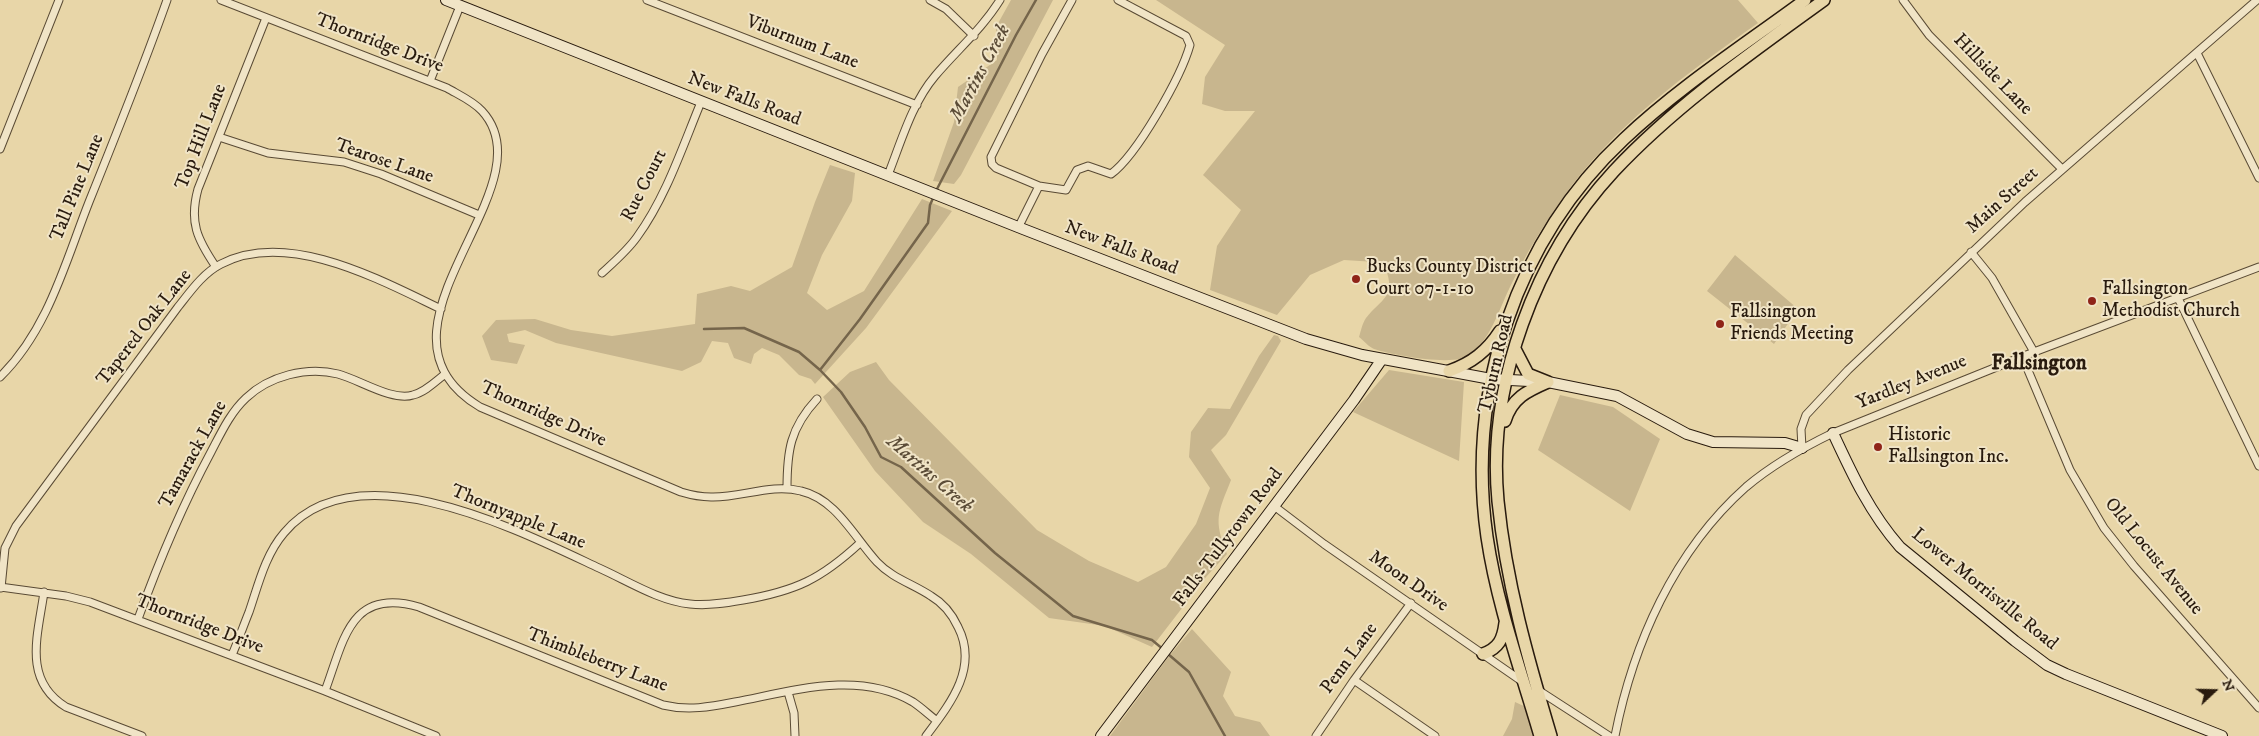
<!DOCTYPE html>
<html>
<head>
<meta charset="utf-8">
<style>
  body { margin:0 }
  #map { position:relative; width:2259px; height:736px; overflow:hidden; background:#e8d6a8; font-family:"IM FELL DW Pica",serif }
  canvas { display:block }
  .north { position:absolute; left:2189px; top:666px; width:50px; height:50px; -webkit-text-stroke:4px #f0e4c6; paint-order:stroke; rotate:69deg; font-size:14px; font-weight:700; line-height:20px; text-align:center; color:#291b0e }
  .north::after { content:''; display:block; margin:auto; width:18px; height:22px; background:#291b0e; clip-path:polygon(50% 0,100% 100%,50% 72%,0 100%) }
</style>
</head>
<body>
<div id="map">
<canvas width="2259" height="736"></canvas>
<div class="north">N</div>
</div>
<script>
const ctx = document.querySelector('canvas').getContext('2d');
ctx.lineJoin = 'round';
function paint(path, color) {
  ctx.fillStyle = color;
  ctx.fill(path, 'evenodd');
}
function strokePath(path, color, width, dash) {
  ctx.strokeStyle = color;
  ctx.lineWidth = width;
  ctx.lineCap = dash ? 'butt' : 'round';
  ctx.setLineDash(dash || []);
  ctx.stroke(path);
}
function drawText(font, color, halo, rows, align = 'center') {
  ctx.font = font + ' "IM FELL DW Pica",serif';
  ctx.lineWidth = 4;
  ctx.setLineDash([]);
  ctx.textBaseline = 'middle';
  ctx.strokeStyle = halo;
  ctx.fillStyle = color;
  for (const [text, x, y, turn = 0] of rows) {
    ctx.save();
    ctx.translate(x, y);
    ctx.rotate((+turn || 0) * Math.PI / 180);
    ctx.textAlign = isNaN(turn) ? turn : align;
    if (halo) ctx.strokeText(text, 0, 0);
    ctx.fillText(text, 0, 0);
    ctx.restore();
  }
}
const green = new Path2D(`
  M1011,0H1053L961,175L954,184L933,181L954,122L958,87L997,60L996,27Z
  M1156,0H1738L1758,23C1686,74 1613,126 1562,199C1543,226 1526,254 1512,283C1499,308 1493,336 1470,355C1455,367 1392,355 1374,349C1369,347 1364,341 1359,337C1361,331 1362,324 1366,318C1381,299 1397,297 1385,267L1376,262L1344,260L1310,275L1277,315L1210,290L1217,246L1241,210L1203,175L1255,111H1225L1202,104L1205,77L1225,45Z
  M830,165L855,173L852,201L822,255L807,293L827,310L864,291L922,199L952,211L866,328L815,384L811,379L799,375L779,355L762,348L754,354L751,364L734,358L728,343L712,341L701,362L682,371L556,343L525,330L507,334L509,342L525,345L517,364L491,360L482,336L496,320L535,319L571,330L612,336L695,324L697,294L731,286L750,291L792,267L815,202Z
  M1735,255L1798,309L1774,344L1707,291Z
  M1274,335L1278,336L1281,341L1226,435L1211,450L1231,480C1218,513 1213,519 1227,554L1206,577L1152,647L1105,626L1049,618L971,554L923,522L875,471L823,397L850,372L876,362L889,380L1037,530L1089,561L1138,582L1166,567L1196,524L1210,488L1189,457L1191,432L1208,408L1230,409L1259,356Z
  M1389,370L1464,382L1459,461L1353,412Z
  M1560,395L1613,407L1660,439L1630,511L1538,450Z
  M1192,629L1231,672L1223,696L1235,716L1260,722L1270,736H1110L1169,656Z
  M1515,702L1526,707L1533,736H1503L1512,719Z`);
const stream = new Path2D(`
  M936,191L1016,35L1036,0
  M934,196L930,205L928,223L860,319L820,370L841,392L865,427L881,457L901,467L995,553L1073,616L1152,640L1164,650
  M704,329L744,328L799,352L820,370
  M1168,654L1189,672L1225,736`);
const street = new Path2D(`
  M221,0L447,88C459,95 473,101 482,111C553,188 352,330 480,407L681,492C691,495 701,497 711,497C741,498 771,483 801,491C836,499 854,537 877,562C892,578 913,584 931,596C943,603 952,614 958,627C979,668 950,704 926,736
  M647,0L917,105
  M930,0L946,9L974,36
  M1072,0L1042,54L991,157L992,164L996,168L1039,186L1066,190L1077,170L1088,166L1111,174C1137,155 1181,77 1190,45L1186,36L1118,0
  M1903,0L1929,35L2062,169
  M2197,53L2259,178
  M430,81L460,6
  M219,137L268,153L344,162L381,174L479,215
  M0,149L59,0
  M888,175C901,142 912,103 935,76C957,50 982,29 1000,0
  M1018,228L1039,186
  M1971,252L1992,278L2034,352
  M216,267C197,239 189,222 198,189L266,18
  M602,273C614,262 627,251 637,237C666,197 682,148 701,102
  M2178,298L2259,466
  M2022,356L2070,470L2104,528L2134,566L2259,708
  M0,377C48,330 65,263 89,202C116,135 143,68 167,0
  M1802,448L1801,429L1806,415L1848,370L2025,202L2257,0
  M787,489C787,451 790,428 817,399
  M1274,506L1324,544L1523,682
  M0,587L66,596L90,602L325,691L436,736
  M1,588L5,548L16,526L178,307C190,292 203,273 221,264C288,229 380,280 441,309
  M44,592C38,635 22,680 66,707L142,736
  M138,619C159,561 182,506 211,452C221,433 230,413 246,398C269,376 307,366 338,374C358,379 393,402 413,395C425,392 435,382 445,374
  M232,655C238,641 243,627 249,612C258,586 265,555 284,533C356,447 520,531 599,568C628,581 659,601 690,604C708,606 726,603 743,600C796,591 821,579 860,543
  M1354,680L1435,736
  M1538,690L1609,736
  M325,691C344,640 350,587 419,607L663,705C688,711 710,707 735,702C793,691 858,670 913,702C922,708 929,715 937,721
  M788,692L794,713L795,736
  M1316,736L1354,680L1411,603
  M1615,736C1633,644 1674,551 1746,487C1772,465 1802,448 1833,433L2034,352L2259,267`);
const secondary = new Path2D(`
  M446,0L1023,229L1306,339L1362,355L1491,379L1548,382L1617,396L1687,434L1713,442L1785,443L1802,448
  M1833,433C1852,474 1870,513 1900,547L2015,641L2047,665L2066,674L2222,736
  M1101,736L1354,400L1382,359`);
const primary = new Path2D(`
  M1515,349L1528,374L1548,382
  M1449,371C1472,363 1487,351 1500,331
  M1505,421C1512,398 1527,391 1548,382
  M1483,654C1499,648 1503,639 1505,623
  M1540,736C1521,671 1497,605 1487,537C1466,391 1516,240 1624,139C1679,87 1744,45 1805,0
  M1551,736C1528,659 1506,582 1498,501C1487,385 1535,256 1614,171C1676,105 1751,53 1824,0`);
const markers = [
  [1356,279,5,"#8f2418"],
  [2092,301,5,"#8f2418"],
  [1720,324,5,"#8f2418"],
  [1878,447,5,"#8f2418"]
];
const streetNames = [
  ["Viburnum Lane",802,43,21],
  ["Thornridge Drive",379,44,21],
  ["Hillside Lane",1992,75,46],
  ["New Falls Road",744,100,21],
  ["Top Hill Lane",202,137,-69],
  ["Tearose Lane",384,162,19],
  ["Rue Court",645,186,-63],
  ["Tall Pine Lane",78,188,-68],
  ["Main Street",2003,201,-42],
  ["New Falls Road",1121,249,21],
  ["Tapered Oak Lane",145,328,-52],
  ["Tyburn Road",1497,364,-77],
  ["Yardley Avenue",1912,383,-22],
  ["Thornridge Drive",543,415,24],
  ["Tamarack Lane",194,455,-61],
  ["Thornyapple Lane",518,518,22],
  ["Falls-Tullytown Road",1229,538,-53],
  ["Old Locust Avenue",2153,557,51],
  ["Moon Drive",1408,582,35],
  ["Lower Morrisville Road",1984,590,39],
  ["Thornridge Drive",199,625,21],
  ["Penn Lane",1350,659,-54],
  ["Thimbleberry Lane",597,661,21]
];
const poiNames = [
  ["Bucks County District",1366,268],
  ["Court 07-1-10",1366,290],
  ["Fallsington",2102,290],
  ["Methodist Church",2102,312],
  ["Fallsington",1730,313],
  ["Friends Meeting",1730,335],
  ["Historic",1888,436],
  ["Fallsington Inc.",1888,458]
];
const waterNames = [
  ["Martins Creek",981,74,-62],
  ["Martins Creek",929,475,41]
];
const quarterNames = [
  ["Fallsington",2039,365]
];
paint(green, '#c8b68e');
strokePath(stream, '#75654b', 2.5);
strokePath(street, '#594a34', 9);
strokePath(secondary, '#291b0e', 12);
strokePath(primary, '#291b0e', 14);
strokePath(street, '#f0e4c6', 7);
strokePath(secondary, '#f0e4c6', 10);
strokePath(primary, '#e8d6a8', 11);
for (const [x, y, r, color] of markers) {
  const dot = new Path2D();
  dot.arc(x, y, r, 0, 2 * Math.PI);
  ctx.fillStyle = color;
  ctx.fill(dot);
  strokePath(dot, '#f0e4c6', 2);
}
drawText('19px', '#291b0e', '#f0e4c6', streetNames);
drawText('19px', '#291b0e', '#f0e4c6', poiNames, 'left');
drawText('italic 20px', '#5b4c37', '#f0e4c6', waterNames);
drawText('bold 21px', '#291b0e', '#f0e4c6', quarterNames);
</script>
</body>
</html>
